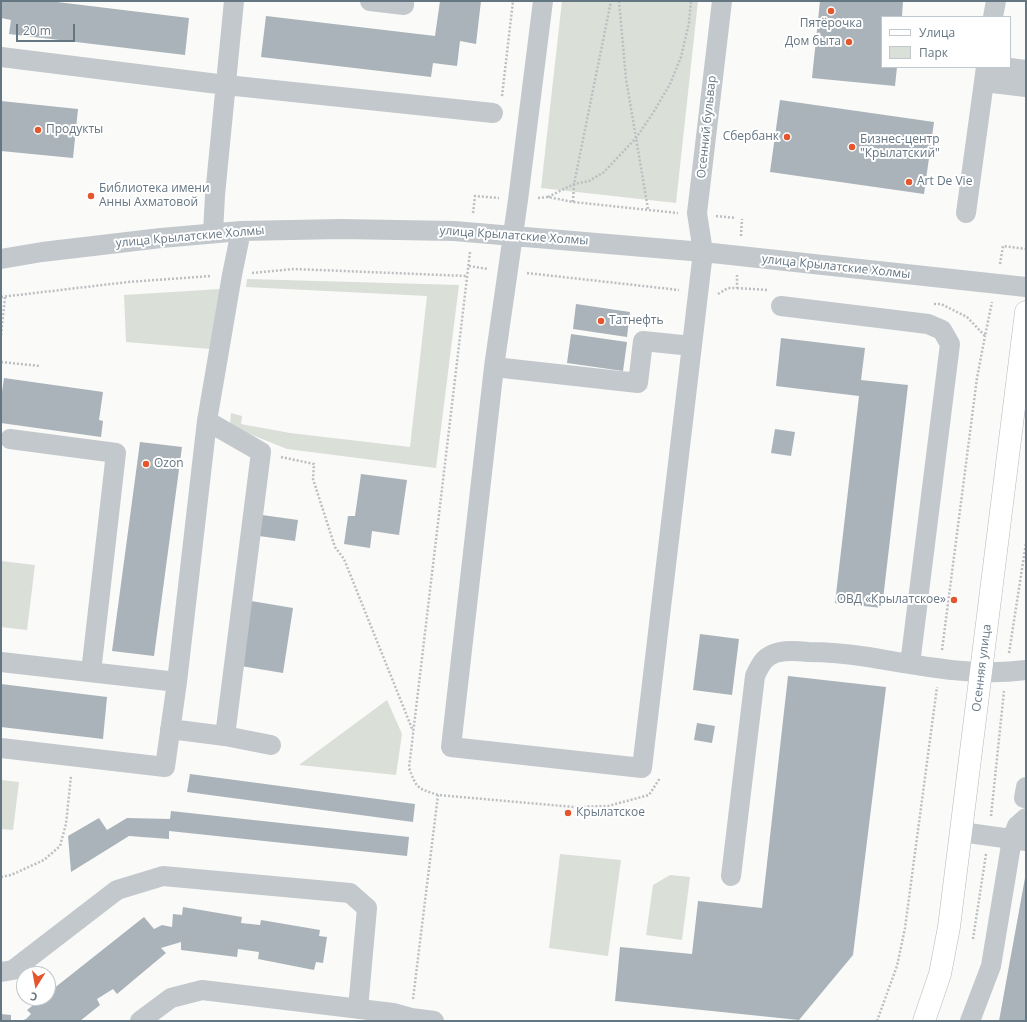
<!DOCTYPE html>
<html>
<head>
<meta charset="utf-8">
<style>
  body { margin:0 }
  #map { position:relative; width:1027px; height:1022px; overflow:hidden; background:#fafaf8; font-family:"Open Sans",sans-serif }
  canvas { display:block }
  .frame { position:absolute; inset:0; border:2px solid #657683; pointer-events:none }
  .legend { position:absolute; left:881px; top:16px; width:130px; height:52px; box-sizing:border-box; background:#fff; border:1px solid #c1c8cd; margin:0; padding:5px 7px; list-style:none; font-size:12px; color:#657683 }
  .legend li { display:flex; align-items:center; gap:8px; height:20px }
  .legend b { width:20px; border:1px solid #c1c8cd }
  .north { position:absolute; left:16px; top:966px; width:40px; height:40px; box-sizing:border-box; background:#fff; border:1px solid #c1c8cd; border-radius:50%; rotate:191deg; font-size:11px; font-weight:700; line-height:16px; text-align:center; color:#657683 }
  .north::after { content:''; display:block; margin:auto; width:14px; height:18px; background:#e4572e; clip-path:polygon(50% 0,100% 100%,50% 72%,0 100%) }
  .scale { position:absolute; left:16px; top:24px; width:59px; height:18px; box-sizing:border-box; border:2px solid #657683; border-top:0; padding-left:5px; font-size:12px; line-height:14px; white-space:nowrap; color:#657683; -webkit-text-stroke:3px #fff; paint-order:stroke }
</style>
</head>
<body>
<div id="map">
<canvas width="1027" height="1022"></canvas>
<div class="frame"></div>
<ul class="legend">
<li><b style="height:5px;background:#fff"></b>Улица</li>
<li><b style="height:11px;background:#dadfd7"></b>Парк</li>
</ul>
<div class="north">С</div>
<div class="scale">20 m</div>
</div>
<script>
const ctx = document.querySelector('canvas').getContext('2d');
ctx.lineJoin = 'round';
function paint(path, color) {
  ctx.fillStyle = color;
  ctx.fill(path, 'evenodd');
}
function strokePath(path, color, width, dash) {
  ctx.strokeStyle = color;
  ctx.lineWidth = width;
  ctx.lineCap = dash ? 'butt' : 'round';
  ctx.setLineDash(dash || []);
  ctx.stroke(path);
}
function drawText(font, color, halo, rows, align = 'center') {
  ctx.font = font + ' "Open Sans",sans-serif';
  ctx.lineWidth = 4;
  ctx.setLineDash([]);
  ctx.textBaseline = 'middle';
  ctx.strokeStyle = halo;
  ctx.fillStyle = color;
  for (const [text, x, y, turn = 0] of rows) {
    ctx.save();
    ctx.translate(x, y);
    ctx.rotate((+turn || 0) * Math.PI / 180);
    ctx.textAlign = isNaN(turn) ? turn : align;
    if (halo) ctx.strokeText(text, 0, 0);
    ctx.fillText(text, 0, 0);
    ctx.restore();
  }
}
const green = new Path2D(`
  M562,1H698L676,203L541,188Z
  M247,279L459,285L436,468L287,449L230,426L231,413L242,416L241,424L290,433L410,447L427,296L246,287Z
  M220,289L210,349L126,342L124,295Z
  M1,561L35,565L27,630L1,627Z
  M387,700L402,734L396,775L299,765Z
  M1,780L19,782L13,830L1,829Z
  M560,854L621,860L608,956L549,948Z
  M670,875L690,877L682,940L646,935L653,885Z`);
const building = new Path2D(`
  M1,1H49L189,18L185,55L9,34L11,20L1,18Z
  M440,1H481L476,44L460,41L457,66L433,63L431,77L261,57L266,16L435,36Z
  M820,1H903L902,17H882V67H897L895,86L812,78Z
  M780,100L934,122L924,194L770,172Z
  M1,101L78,109L73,158L1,151Z
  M576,304L630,312L627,337L573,329Z
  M571,334L627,342L623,371L567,363Z
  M781,338L865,348L861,380L908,385L882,608L835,603L859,396L776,386Z
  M4,378L103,392L99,420L103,421L101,437L1,423V399Z
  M775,429L795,432L791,456L771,453Z
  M140,442L182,447L154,656L112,651Z
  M361,474L407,480L399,535L372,531L370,548L344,544L348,516H355Z
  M262,515L298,520L295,541L259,536Z
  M251,601L293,608L283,673L241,666Z
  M700,634L739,639L732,695L693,690Z
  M788,676L886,687L853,955L799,1020L615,1001L620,947L692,954L698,901L762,908Z
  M1,684L107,697L103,739L1,727Z
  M697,723L715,726L712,743L694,740Z
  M190,774L415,804L413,822L187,792Z
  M171,811L409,837L407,856L169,831V839L129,836L71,872L68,836L99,818L107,830L127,818L170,819Z
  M1025,878L1026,1021H999Z
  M183,907L242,917L241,923L260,925L261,920L320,930L319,936L327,937L323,963L316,962L314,970L258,959L259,952L238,949L237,957L181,950V942L161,948L166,953L117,994L113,989L97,999L100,1005L80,1021H21L26,1019L31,1014L27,1010L42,998H48V993L144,917L154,929L162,925L172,927L173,914L182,915Z
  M1,1014L11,1015V1021H1Z`);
const path = new Path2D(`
  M619,1L626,79L648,209
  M502,96L513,1
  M548,197L574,184L589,181L604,172L636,138L653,113L670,84L681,57L689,23L691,1
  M538,198L548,197L573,202L678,213
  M573,202L574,184L611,1
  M473,213L475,196L499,198
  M716,216L736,218
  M741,236L742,219
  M470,252L409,768C417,789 417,788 438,795L574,807L608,806L649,795L660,778
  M1000,264L1003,246L1026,249
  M469,266L488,269
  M252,273L294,269L467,276
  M527,273L679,290
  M737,288L768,290
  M718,294L728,288H737V275
  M1,297L128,282L211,276
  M934,304H941L967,317L985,336L992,302
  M1,335L5,297
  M1,362L40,366
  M281,457L314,464L313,479L335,547L344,559L413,731
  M942,650L977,378L985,336
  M1009,653L1026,543
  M991,816L1004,691
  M1,877L11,875L44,860L60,846L66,824L71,776
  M973,939L986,854
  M413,999L438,795
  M877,1021L897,966L905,928L937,687`);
const minor = new Path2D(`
  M370,1L404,5V1
  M543,1L518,200L494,367L451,747L642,768L703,252L697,213L722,1
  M993,17L996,1
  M1,57L226,85L493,113
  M1002,67L1026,70
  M984,82L1026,87
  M966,213L986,67
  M213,233L215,195L234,1
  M1,259L42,252L161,238L241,231L341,229L454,231L703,252L1026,287
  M781,306L928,324L942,330L950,344L910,664
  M494,367L638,383L643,341L692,346
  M10,439L116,453L91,672
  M1,662L177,682
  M170,729L225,736L261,452L207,421
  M225,736L271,745
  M1,748L165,767L177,682L207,421L232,275L241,231
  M1024,798L1026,787
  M961,832L1026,841
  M731,876L755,676C761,663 765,655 780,652C789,650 799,651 808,652C828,652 848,654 868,657C921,666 973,677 1026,670
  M1,972L13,970L117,890L163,876L350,893L367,908L358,1009
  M140,1021L171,998L202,990L393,1013L411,1018L434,1021
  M970,1021L991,966L1012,839L1017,826L1026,818`);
const major = new Path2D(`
  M924,1021L940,974L949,927L1026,312`);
const markers = [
  [831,11,4,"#e4572e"],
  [849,42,4,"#e4572e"],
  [38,130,4,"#e4572e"],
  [787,137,4,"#e4572e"],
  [852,147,4,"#e4572e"],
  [909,182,4,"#e4572e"],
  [91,196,4,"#e4572e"],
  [601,321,4,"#e4572e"],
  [146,464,4,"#e4572e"],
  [954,600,4,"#e4572e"],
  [568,813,4,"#e4572e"]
];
const poiNames = [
  ["Пятёрочка",831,24,"center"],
  ["Дом быта",841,42,"right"],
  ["Продукты",46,130],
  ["Сбербанк",779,137,"right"],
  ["Бизнес-центр",860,140],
  ["\"Крылатский\"",860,154],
  ["Art De Vie",917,182],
  ["Библиотека имени",99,189],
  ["Анны Ахматовой",99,203],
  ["Татнефть",609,321],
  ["Ozon",154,464],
  ["ОВД «Крылатское»",946,600,"right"],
  ["Крылатское",576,813]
];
const streetNames = [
  ["Осенний бульвар",707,127,-84],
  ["улица Крылатские Холмы",514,236,4],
  ["улица Крылатские Холмы",190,237,-5],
  ["улица Крылатские Холмы",836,267,6],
  ["Осенняя улица",982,668,-83]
];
paint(green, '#dadfd7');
paint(building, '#aab3b9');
strokePath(major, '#b5babe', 23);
strokePath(path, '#bbbfc2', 2.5, [2, 2]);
strokePath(minor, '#c3c8cc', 20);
strokePath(major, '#fff', 22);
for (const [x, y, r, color] of markers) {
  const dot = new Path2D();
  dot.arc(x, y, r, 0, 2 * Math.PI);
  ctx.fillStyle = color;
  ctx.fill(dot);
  strokePath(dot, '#fff', 1.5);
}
drawText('12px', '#657683', '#fff', poiNames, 'left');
drawText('12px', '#657683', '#fff', streetNames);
</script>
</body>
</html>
